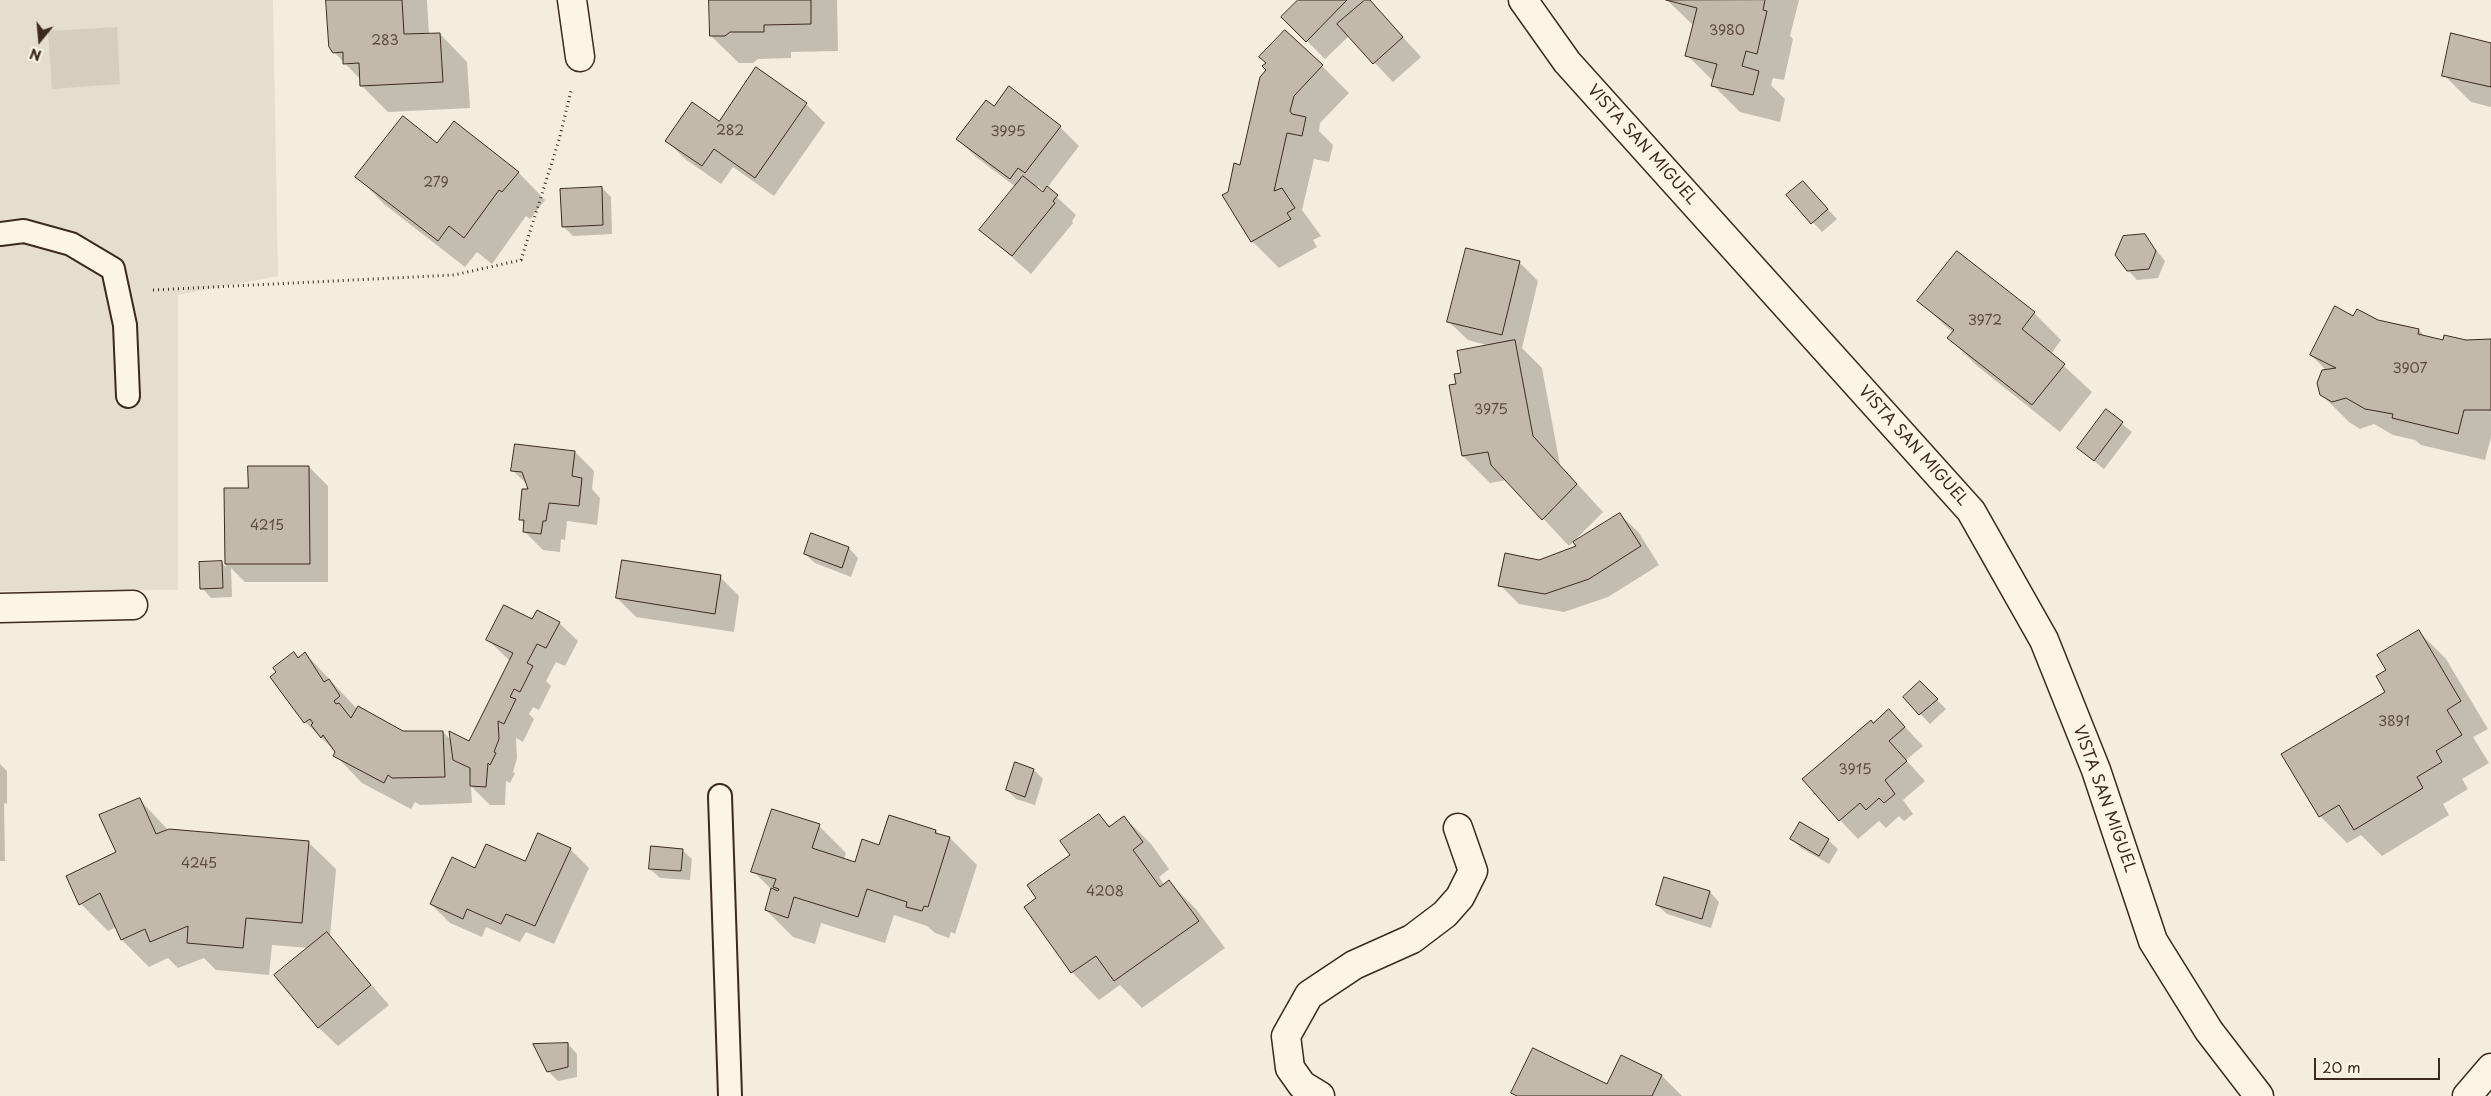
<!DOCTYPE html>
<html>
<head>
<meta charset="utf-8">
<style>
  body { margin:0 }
  #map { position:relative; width:2491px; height:1096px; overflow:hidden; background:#f4eddd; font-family:"Playpen Sans",sans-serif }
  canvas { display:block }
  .north { position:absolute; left:15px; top:15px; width:50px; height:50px; -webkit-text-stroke:4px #fcf5e5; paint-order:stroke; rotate:197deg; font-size:14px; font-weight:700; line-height:20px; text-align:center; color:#3b2a1e }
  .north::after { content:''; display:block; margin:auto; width:18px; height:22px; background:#3b2a1e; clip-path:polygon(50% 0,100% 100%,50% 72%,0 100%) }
  .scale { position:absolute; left:2314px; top:1058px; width:126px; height:22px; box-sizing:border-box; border:2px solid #3b2a1e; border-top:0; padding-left:6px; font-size:15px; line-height:18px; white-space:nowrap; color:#3b2a1e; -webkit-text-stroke:4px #fcf5e5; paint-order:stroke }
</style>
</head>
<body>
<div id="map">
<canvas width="2491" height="1096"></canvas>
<div class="north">N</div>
<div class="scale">20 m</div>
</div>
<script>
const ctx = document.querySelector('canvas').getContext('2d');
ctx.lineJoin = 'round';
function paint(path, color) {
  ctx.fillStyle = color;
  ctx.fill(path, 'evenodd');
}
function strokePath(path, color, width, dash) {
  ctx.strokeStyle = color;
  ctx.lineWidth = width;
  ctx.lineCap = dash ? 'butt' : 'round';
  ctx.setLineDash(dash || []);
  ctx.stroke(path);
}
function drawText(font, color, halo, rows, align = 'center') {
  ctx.font = font + ' "Playpen Sans",sans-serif';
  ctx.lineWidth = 4;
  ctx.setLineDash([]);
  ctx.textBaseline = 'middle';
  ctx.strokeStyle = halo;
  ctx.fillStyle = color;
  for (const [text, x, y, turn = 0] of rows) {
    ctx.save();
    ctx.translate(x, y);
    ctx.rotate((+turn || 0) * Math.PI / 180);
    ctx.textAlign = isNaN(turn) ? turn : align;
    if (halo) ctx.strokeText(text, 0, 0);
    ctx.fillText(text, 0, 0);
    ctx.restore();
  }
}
const built = new Path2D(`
  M0,0H273L278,276L178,295V590L0,591Z`);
const green = new Path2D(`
  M117,27L120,84L52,89L48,31Z`);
const shadow = new Path2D(`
  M327,0H427L429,35L440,34L467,62L470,108L388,112L361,85V80L334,52Z
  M710,0H837L838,51L791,52V58L758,59L753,63H739L711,36Z
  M1300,0H1363L1364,2L1369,0L1421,57L1393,82L1349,36L1325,59L1283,17Z
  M1667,0H1799L1790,36L1793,39L1784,80L1773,78L1771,85L1785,99L1780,122L1740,112L1713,85L1714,82L1687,55L1694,26Z
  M2491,44V107L2471,102L2444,75Z
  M1322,66L1349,93L1320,123L1319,131L1333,145L1329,162L1314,159L1302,210L1321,236L1313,240L1317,247L1279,268L1252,241L1229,192L1241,166L1261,77Z
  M806,104L825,123L774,196L733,167L721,184L685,159L666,140L719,122Z
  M994,108L1060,127L1079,146L1047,188L1076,215L1072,221L1073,223L1031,274L981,230L1016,187L976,157L957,139ZM1038,186L1045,192L1043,194L1036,188Z
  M518,172L545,200L530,219L526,216L492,264L477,252L465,267L384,204L357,176Z
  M1803,182L1837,219L1822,232L1788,195Z
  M602,188L611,197L612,234L573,236L563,226Z
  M2144,235L2165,261L2158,278L2137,280L2128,270Z
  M1957,253L2034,313L2061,340L2051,354L2092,392L2060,432L1976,365L1949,338L1953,333L1919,301Z
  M1519,262L1538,281L1522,348L1542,368L1560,465L1603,512L1569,546L1507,480L1490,483L1463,456L1457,385L1463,374L1490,346L1468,340L1449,322Z
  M2354,317L2419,330L2425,337L2444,341L2491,340V437L2485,460L2421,445L2415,440L2393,435L2374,424L2360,429L2349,422L2321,394L2327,371L2311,355Z
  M2106,411L2132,432L2104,469L2078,448Z
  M575,452L594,471L592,489L600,498L597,525L567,521L565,540L561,539L560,552L543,550L524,531L525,524L520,519L529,490L528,485L513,471Z
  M309,467L328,486V582H245L231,568L232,597L211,598L202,588L221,562L226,567L225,489H249Z
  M1620,514L1639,533L1659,565L1608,597L1564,612L1519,604L1500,585L1539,561L1578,546Z
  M812,535L849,548L858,558L851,577L815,563L805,554Z
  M720,577L739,596L734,632L636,617L617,598Z
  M533,621L559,623L578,641L565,666L556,662L546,681L551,686L539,710L533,707L529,714L534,719L523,742L516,738L517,758L513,772L515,773L510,783L506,781L505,805H490L471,786L472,803L420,805L415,802L411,809L362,783L335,755L336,752L305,722L294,654L299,658L305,653L357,709L403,732H443L451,740L469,743L510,661L488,640Z
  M2418,631L2446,659L2488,729L2473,737L2489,763L2462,779L2468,789L2443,804L2449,815L2382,856L2361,835L2347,843L2320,816L2387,692L2388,670Z
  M1920,683L1946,709L1930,724L1904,697Z
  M1889,710L1923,746L1906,760L1925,781L1903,800L1913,814L1904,821L1899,816L1886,828L1879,821L1858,839L1840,820Z
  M0,764L7,771V804L4,803L5,861H0Z
  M1016,764L1034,770L1043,779L1035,805L1016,799L1007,790Z
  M139,799L168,830L308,842L336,869L330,937L389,1005L338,1046L319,1028L276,976L309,948L272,945L269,975L216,970L204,958L178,968L168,958L149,967L122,940L116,927L108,931L81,904L68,876L118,853Z
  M1099,815L1111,827L1124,817L1151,844L1169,869L1159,877L1164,885L1169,882L1196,909L1225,948L1142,1008L1120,985L1099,1000L1072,972L1026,907L1038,898L1072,855Z
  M819,826L846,853L844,859L856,863L880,846L936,831L940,835L950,838L977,865L955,934L951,932L949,938L935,933L927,926L894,915L885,943L821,923L815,944L793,937L766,910L772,890L753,871Z
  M1792,839L1828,840L1838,849L1829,864L1801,848Z
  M570,849L589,868L554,944L526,932L520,942L486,927L482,937L450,923L431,904L476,870L526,863Z
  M682,850L692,859L690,880L660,878L650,869Z
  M1665,879L1710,892L1719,902L1711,928L1667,914L1657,905Z
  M568,1044L577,1054V1077L558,1081L548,1071Z
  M1662,1076L1682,1096H1516L1512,1093L1607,1086Z`);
const building = new Path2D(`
  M326,0H402L404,34L440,33L443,82L360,86L359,63L343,64V52L333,53L329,47Z
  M709,0H811V24L764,25V32H730L725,36H710Z
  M1298,0H1347L1306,42L1281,17Z
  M1365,0H1370L1403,37L1373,64L1337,24Z
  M1765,0L1763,10L1767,11L1757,54L1746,51L1742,66L1759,71L1753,95L1711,86L1717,64L1685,56L1697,8L1666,0Z
  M1285,30L1323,65L1294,96L1290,111L1292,114L1306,117L1302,136L1287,133L1274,191L1282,188L1295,208L1287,213L1291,219L1251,242L1222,195L1228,192L1234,163L1240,165L1260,77L1266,70L1262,66L1266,63L1259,57Z
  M2451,33L2491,43V87L2442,76Z
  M756,67L807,103L755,178L714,149L702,166L665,141L692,102L719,121Z
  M1009,86L1061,126L1025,173L1018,168L1010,179L956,139L986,100L994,106Z
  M403,116L437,143L454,121L519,172L502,192L499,190L464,238L449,226L438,241L355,177Z
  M1023,176L1043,192L1047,186L1058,195L1053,201L1055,203L1012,256L979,230Z
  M1803,181L1828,209L1811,224L1786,195Z
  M602,187L603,225L562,227L560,189Z
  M2145,234L2156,251L2149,269L2127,271L2115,255L2123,236Z
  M1466,248L1520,261L1502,335L1447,322Z
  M1957,251L2035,312L2022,329L2065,364L2032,405L1947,338L1954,330L1917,301Z
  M2335,306L2353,316L2357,309L2378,320L2419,329L2418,334L2443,340L2444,335L2466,340L2491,339V410H2464L2458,434L2392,418L2393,414L2365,409L2346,398L2332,402L2320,395L2317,383L2322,370L2336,368L2310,355Z
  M1515,340L1533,436L1577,484L1542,520L1491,465L1488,452L1462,456L1449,385L1456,384L1454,374L1461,373L1457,351Z
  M2106,409L2123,422L2094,461L2077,448Z
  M515,444L575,451L572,476L582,478L579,506L549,503L546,521H543L541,534L523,532L524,520H519L522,489H528L522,472L511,471Z
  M248,466H309L310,564H225L224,488H248Z
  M1620,513L1641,546L1589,579L1545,594L1498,586L1505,553L1539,560L1576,546L1573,542Z
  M811,533L849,547L842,568L804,554Z
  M622,560L721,575L715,614L616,598Z
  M222,561L223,588L200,589L199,562Z
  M504,605L532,619L537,610L560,622L546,648L537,644L527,663L533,666L520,692L514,689L510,697L516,699L504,724L498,721L499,739L494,752L496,753L490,765L488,763L486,787L470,786V768L453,760L449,731L469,741L513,653L486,640Z
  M2419,630L2461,701L2447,710L2462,735L2436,751L2442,762L2417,777L2423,788L2354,830L2339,805L2319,817L2281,754L2385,692L2376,676L2386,670L2377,655Z
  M294,652L298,658L305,652L324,682L329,679L340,696L334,701L336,704L339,703L351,718L358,706L403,731H443L445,777L392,778L388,775L384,783L333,756L335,752L323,735L321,738L311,725L313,723L310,719L304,723L270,677L276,672L273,668Z
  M1920,681L1938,699L1919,715L1903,697Z
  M1889,709L1905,727L1889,741L1907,761L1885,780L1895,794L1884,803L1879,798L1866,810L1860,803L1839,821L1802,779L1871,720L1873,723Z
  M1015,762L1034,769L1025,797L1006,790Z
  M140,798L156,834L169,829L309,841L302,923L246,918L243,948L187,943L188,926L150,942L145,929L121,940L100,893L79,905L66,876L116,852L99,815Z
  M772,809L820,824L812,848L855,862L862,839L879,845L889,815L936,830L935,833L950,837L928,907L924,906L922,911L906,907L907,902L867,889L858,917L794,897L788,918L765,910L771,888L778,891L779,889L773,887L776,879L751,872Z
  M1099,814L1109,827L1124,816L1143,842L1133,850L1160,887L1169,880L1199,921L1114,981L1096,956L1071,973L1024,907L1036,898L1027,885L1070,855L1060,841Z
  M1800,822L1829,839L1819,856L1790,839Z
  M538,833L571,848L535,926L506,914L501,924L467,909L463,919L430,904L452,857L475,868L486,844L525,861Z
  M651,846L683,849L681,871L649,869Z
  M1664,877L1710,891L1702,919L1656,905Z
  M327,932L371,985L318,1028L274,975Z
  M568,1043V1067L547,1072L533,1044Z
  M1533,1048L1607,1084L1621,1055L1662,1075L1652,1096H1517L1511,1093Z`);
const path = new Path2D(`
  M153,290L454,275L521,260L559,140L571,91`);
const service = new Path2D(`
  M0,234L24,231L71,244L113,269L125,325L128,396
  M720,796L730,1096`);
const minor = new Path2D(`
  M572,0L580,57
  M1523,0L1567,62L1971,511L2044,640L2096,770L2153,941L2209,1031L2259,1096
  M0,608L133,605
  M1320,1096L1302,1085L1290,1068L1286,1036L1309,995L1354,965L1412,939L1445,914L1460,897L1473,871L1458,828
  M2467,1096L2491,1068`);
const numberNames = [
  ["3980",1727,31],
  ["283",385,41],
  ["282",730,131],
  ["3995",1008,132],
  ["279",436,183],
  ["3972",1985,321],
  ["3907",2410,369],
  ["3975",1491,410],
  ["4215",267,526],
  ["3891",2394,722],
  ["3915",1855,770],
  ["4245",199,864],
  ["4208",1105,892]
];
const streetNames = [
  ["VISTA SAN MIGUEL",1642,145,48],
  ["VISTA SAN MIGUEL",1913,446,48],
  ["VISTA SAN MIGUEL",2104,799,70]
];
paint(built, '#e5ddce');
paint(green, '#d6cdbd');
paint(shadow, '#0003');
paint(building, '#c3b9aa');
strokePath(building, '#3b2a1e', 1);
strokePath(service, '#3b2a1e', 26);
strokePath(minor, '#3b2a1e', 31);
strokePath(path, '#3b2a1e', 3, [1, 4]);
strokePath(service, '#fcf5e5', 22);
strokePath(minor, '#fcf5e5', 28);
drawText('14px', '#5d4e41', null, numberNames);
drawText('16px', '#3b2a1e', '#fcf5e5', streetNames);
</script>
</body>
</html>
